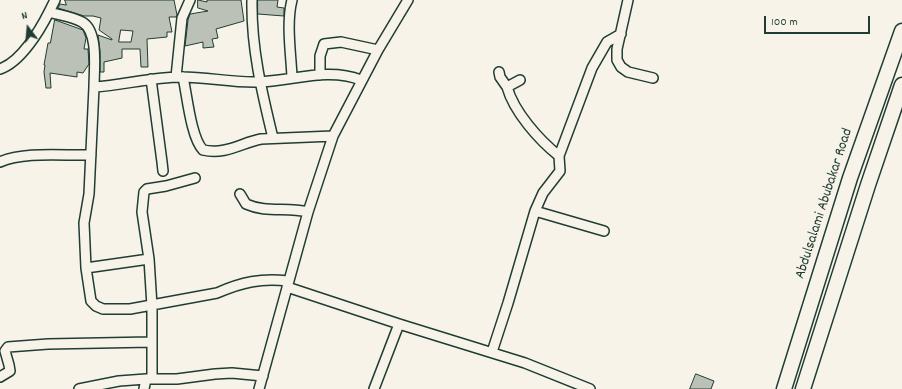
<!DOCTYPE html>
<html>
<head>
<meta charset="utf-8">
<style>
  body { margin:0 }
  #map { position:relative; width:902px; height:389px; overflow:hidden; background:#f7f3e8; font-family:Dekko,sans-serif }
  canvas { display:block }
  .north { position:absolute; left:8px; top:8px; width:40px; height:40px; -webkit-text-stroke:3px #f7f3e8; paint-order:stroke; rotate:344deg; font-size:11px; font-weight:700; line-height:16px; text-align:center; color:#1f3d34 }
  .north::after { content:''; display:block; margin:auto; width:14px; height:18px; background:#1f3d34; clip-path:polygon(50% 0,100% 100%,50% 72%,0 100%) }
  .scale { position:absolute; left:764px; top:16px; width:106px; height:18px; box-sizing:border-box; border:2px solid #1f3d34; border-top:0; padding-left:5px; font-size:12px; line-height:14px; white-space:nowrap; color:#1f3d34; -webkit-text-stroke:3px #f7f3e8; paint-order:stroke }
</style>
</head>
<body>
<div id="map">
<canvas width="902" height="389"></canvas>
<div class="north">N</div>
<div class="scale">100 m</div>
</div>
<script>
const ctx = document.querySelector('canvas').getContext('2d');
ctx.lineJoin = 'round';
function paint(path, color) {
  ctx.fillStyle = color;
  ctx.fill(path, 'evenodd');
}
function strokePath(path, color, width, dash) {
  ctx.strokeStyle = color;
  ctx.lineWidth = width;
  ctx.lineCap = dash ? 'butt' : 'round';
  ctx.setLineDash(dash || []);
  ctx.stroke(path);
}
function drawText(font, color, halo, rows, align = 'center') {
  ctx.font = font + ' Dekko,sans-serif';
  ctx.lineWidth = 3;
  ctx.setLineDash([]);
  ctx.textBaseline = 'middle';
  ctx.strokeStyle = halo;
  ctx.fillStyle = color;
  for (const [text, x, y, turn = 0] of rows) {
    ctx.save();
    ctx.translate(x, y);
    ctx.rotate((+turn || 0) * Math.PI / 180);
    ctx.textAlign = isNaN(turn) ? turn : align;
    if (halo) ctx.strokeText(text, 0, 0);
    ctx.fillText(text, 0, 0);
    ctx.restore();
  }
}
const building = new Path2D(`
  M65,0H174L177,15L176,17H169L172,32H167V37L147,39L148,67H141L140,49H122V58L104,62V72H100V51L98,35L112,40V39L99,30L101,18L93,16H84L58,8L60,4L66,5ZM121,30L133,31L131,42H119Z
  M198,0L207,2V0H241L244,21L216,29L218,38L212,39L214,47L203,48V42L185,46L188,20L190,14L208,11L198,8Z
  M258,0H278L277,7L284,8V16L258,14Z
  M55,20L83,30L86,38L84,49H88L89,64L83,73L77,72V77L50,73L51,88H46L44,72L45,65H44L48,43H50Z
  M696,374L714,381L711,389H690Z`);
const minor = new Path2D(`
  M252,0C251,47 262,93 273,138
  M292,0C286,23 291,54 292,77
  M628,0L617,49V60L621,67L628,72L653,78
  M49,12L55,0
  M0,69C21,62 40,30 49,12C59,15 73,17 82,22C99,31 94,70 94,87C124,85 152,77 182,77C208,77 233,83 258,82C293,81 327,67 361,80
  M499,72L500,77L507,87
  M320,75V56L324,44L341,42L378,50
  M176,77L182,18L190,0
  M183,77C187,95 191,138 203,150C226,155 241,143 261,139L333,136
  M151,79L162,162L163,171
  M94,87L89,194L84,223L86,268L91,301L96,306L103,309H130L217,293C242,282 261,278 288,281
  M559,156L592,68L607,42L621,34
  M0,162C24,151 65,156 91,155
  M240,194L246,204C266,213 286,207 308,212
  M535,211L604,231
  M86,268L149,259
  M287,287L399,324L525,363L590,389
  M492,352L508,303L535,211L543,193L560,171L559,156C539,140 514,112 507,87L520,80
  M0,377L10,371L9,365L5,351L8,347L48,344L151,342
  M152,379V306L149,259L142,212L144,192L147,189L166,186L195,178
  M79,389L119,381L146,379H177L215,374L232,373L263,376
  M144,389L146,379
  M259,389L308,212L333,136L378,50L408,0
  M374,389L399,324`);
const primary = new Path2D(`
  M784,389L850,178L902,31
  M803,389L868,185L902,85`);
const streetNames = [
  ["Abdulsalami Abubakar Road",825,204,-72]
];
paint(building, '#bbc1b6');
strokePath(building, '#1f3d34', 1);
strokePath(minor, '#1f3d34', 12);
strokePath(primary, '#1f3d34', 17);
strokePath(minor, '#f7f3e8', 9);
strokePath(primary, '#f7f3e8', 14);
drawText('15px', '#1f3d34', '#f7f3e8', streetNames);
</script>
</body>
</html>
